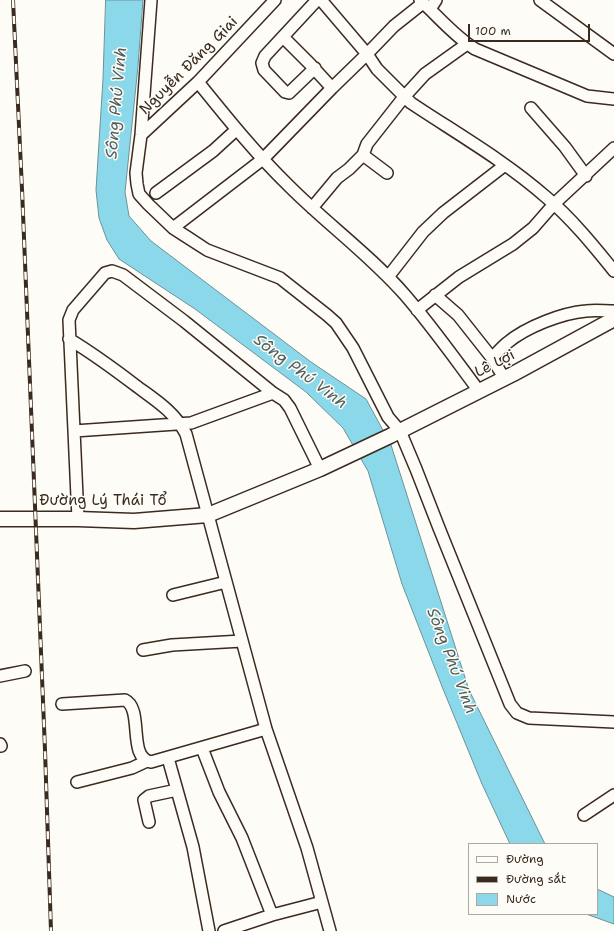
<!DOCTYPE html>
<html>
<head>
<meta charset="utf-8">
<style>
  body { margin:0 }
  #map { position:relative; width:614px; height:931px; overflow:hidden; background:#fdfcf7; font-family:"Shantell Sans",sans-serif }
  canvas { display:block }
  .legend { position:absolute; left:468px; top:843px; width:130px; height:72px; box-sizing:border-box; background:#fdfcf7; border:1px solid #afa8a0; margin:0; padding:5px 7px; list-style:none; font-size:12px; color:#3b2a1e }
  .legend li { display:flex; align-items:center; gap:8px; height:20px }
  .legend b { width:20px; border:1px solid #afa8a0 }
  .scale { position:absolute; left:468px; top:24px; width:122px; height:18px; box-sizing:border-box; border:2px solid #3b2a1e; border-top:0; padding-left:5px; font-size:12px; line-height:14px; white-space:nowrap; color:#3b2a1e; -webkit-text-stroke:3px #fdfcf7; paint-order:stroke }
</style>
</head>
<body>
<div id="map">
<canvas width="614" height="931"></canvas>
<ul class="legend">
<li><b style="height:5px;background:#fdfcf7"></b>Đường</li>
<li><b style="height:5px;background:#3b2a1e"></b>Đường sắt</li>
<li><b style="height:11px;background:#8bd8ea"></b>Nước</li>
</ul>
<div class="scale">100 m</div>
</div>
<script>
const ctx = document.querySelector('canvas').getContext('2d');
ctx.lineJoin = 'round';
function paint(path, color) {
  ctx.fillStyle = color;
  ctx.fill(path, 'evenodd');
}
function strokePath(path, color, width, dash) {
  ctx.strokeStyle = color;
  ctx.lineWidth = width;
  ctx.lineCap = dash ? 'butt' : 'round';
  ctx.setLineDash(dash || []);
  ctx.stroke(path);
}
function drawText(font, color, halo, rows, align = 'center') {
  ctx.font = font + ' "Shantell Sans",sans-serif';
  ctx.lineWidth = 3;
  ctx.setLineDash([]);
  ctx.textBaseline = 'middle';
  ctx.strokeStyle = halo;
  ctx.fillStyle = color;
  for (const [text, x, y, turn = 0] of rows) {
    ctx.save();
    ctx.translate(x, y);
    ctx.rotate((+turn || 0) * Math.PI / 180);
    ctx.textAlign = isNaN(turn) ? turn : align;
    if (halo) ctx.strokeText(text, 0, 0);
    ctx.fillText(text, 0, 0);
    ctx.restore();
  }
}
const water = new Path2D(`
  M106,0H143L138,66L125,192L129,216L151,241L311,362L366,399L391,445L469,690L545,844H510L482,784L443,689L402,584L368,471L343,428L306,392L195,309L119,259L107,240L99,218L96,190L103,79Z
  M597,889L614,897V924L586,914H597Z`);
const minor = new Path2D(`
  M151,0L141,135L136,173L137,184L139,194L148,204L173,228L187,237L207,250L280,278L327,315L336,323L353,348L388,417L400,431L416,469L439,528L510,704L517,713L529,718L614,722
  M321,0L367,54L377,69L411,103C456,133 505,161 546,197C571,218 593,245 614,271
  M420,0C438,16 454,36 475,49L587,96L614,99
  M540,0L614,54
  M430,9L436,0
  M283,37L310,64L332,88
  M315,68L289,93L285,92L264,70L262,63L265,56L317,0
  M198,82C227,118 256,154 290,187C327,224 370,255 405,295C431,325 455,359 479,391
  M531,108L565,147L586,176
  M141,135L198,82L275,0
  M363,155L387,173
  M156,193L213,151L236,130
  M312,208L337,178L349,169L363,155L367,144L404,97L425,74L467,44
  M173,228L263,159L332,88L367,54L394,26L423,3
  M388,277L423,232L443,213L505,165
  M435,295L458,315L492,358L504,378
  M417,310L459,277L513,244L533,228L554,204L614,148
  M69,339C92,353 114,369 135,385C155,400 174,411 186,434L266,729L307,848L330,931
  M492,358C497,353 502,347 507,343C526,327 562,313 586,311C595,310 605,311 614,311
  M74,431L191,423L273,393
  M78,519L69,320L73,310L105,273L112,271L123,275L184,321L273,393L284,400L290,408L320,469
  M173,595L226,582
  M143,650L172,645L242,641
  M0,676L25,671
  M62,704L125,700C144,709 127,758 151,762L266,729
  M0,744L1,746
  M202,748L219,792L242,838L272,915
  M168,758L193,847L209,931
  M77,782L132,768L147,761
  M584,815L614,795
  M149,822L144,800L149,796L177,790
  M224,931L272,915L322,902`);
const major = new Path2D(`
  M0,519H78L134,521L208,515L320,469L390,436L513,374L614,319`);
const rail = new Path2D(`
  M13,0L22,189L45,750L51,931`);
const streetNames = [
  ["Nguyễn Đăng Giai",189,66,-45],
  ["Lê Lợi",495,364,-27],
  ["Đường Lý Thái Tổ",103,501]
];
const waterNames = [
  ["Sông Phú Vinh",117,103,-85],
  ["Sông Phú Vinh",300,372,37],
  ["Sông Phú Vinh",451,661,69]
];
paint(water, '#8bd8ea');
strokePath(water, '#6b9298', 1);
strokePath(minor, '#3b2a1e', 14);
strokePath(major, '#3b2a1e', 17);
strokePath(minor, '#fdfcf7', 11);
strokePath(major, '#fdfcf7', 14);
strokePath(rail, '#3b2a1e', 4);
strokePath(rail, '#fdfcf7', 2.5, [8]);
drawText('15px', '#3b2a1e', '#fdfcf7', streetNames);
drawText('italic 16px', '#535e5b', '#fdfcf7', waterNames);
</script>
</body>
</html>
